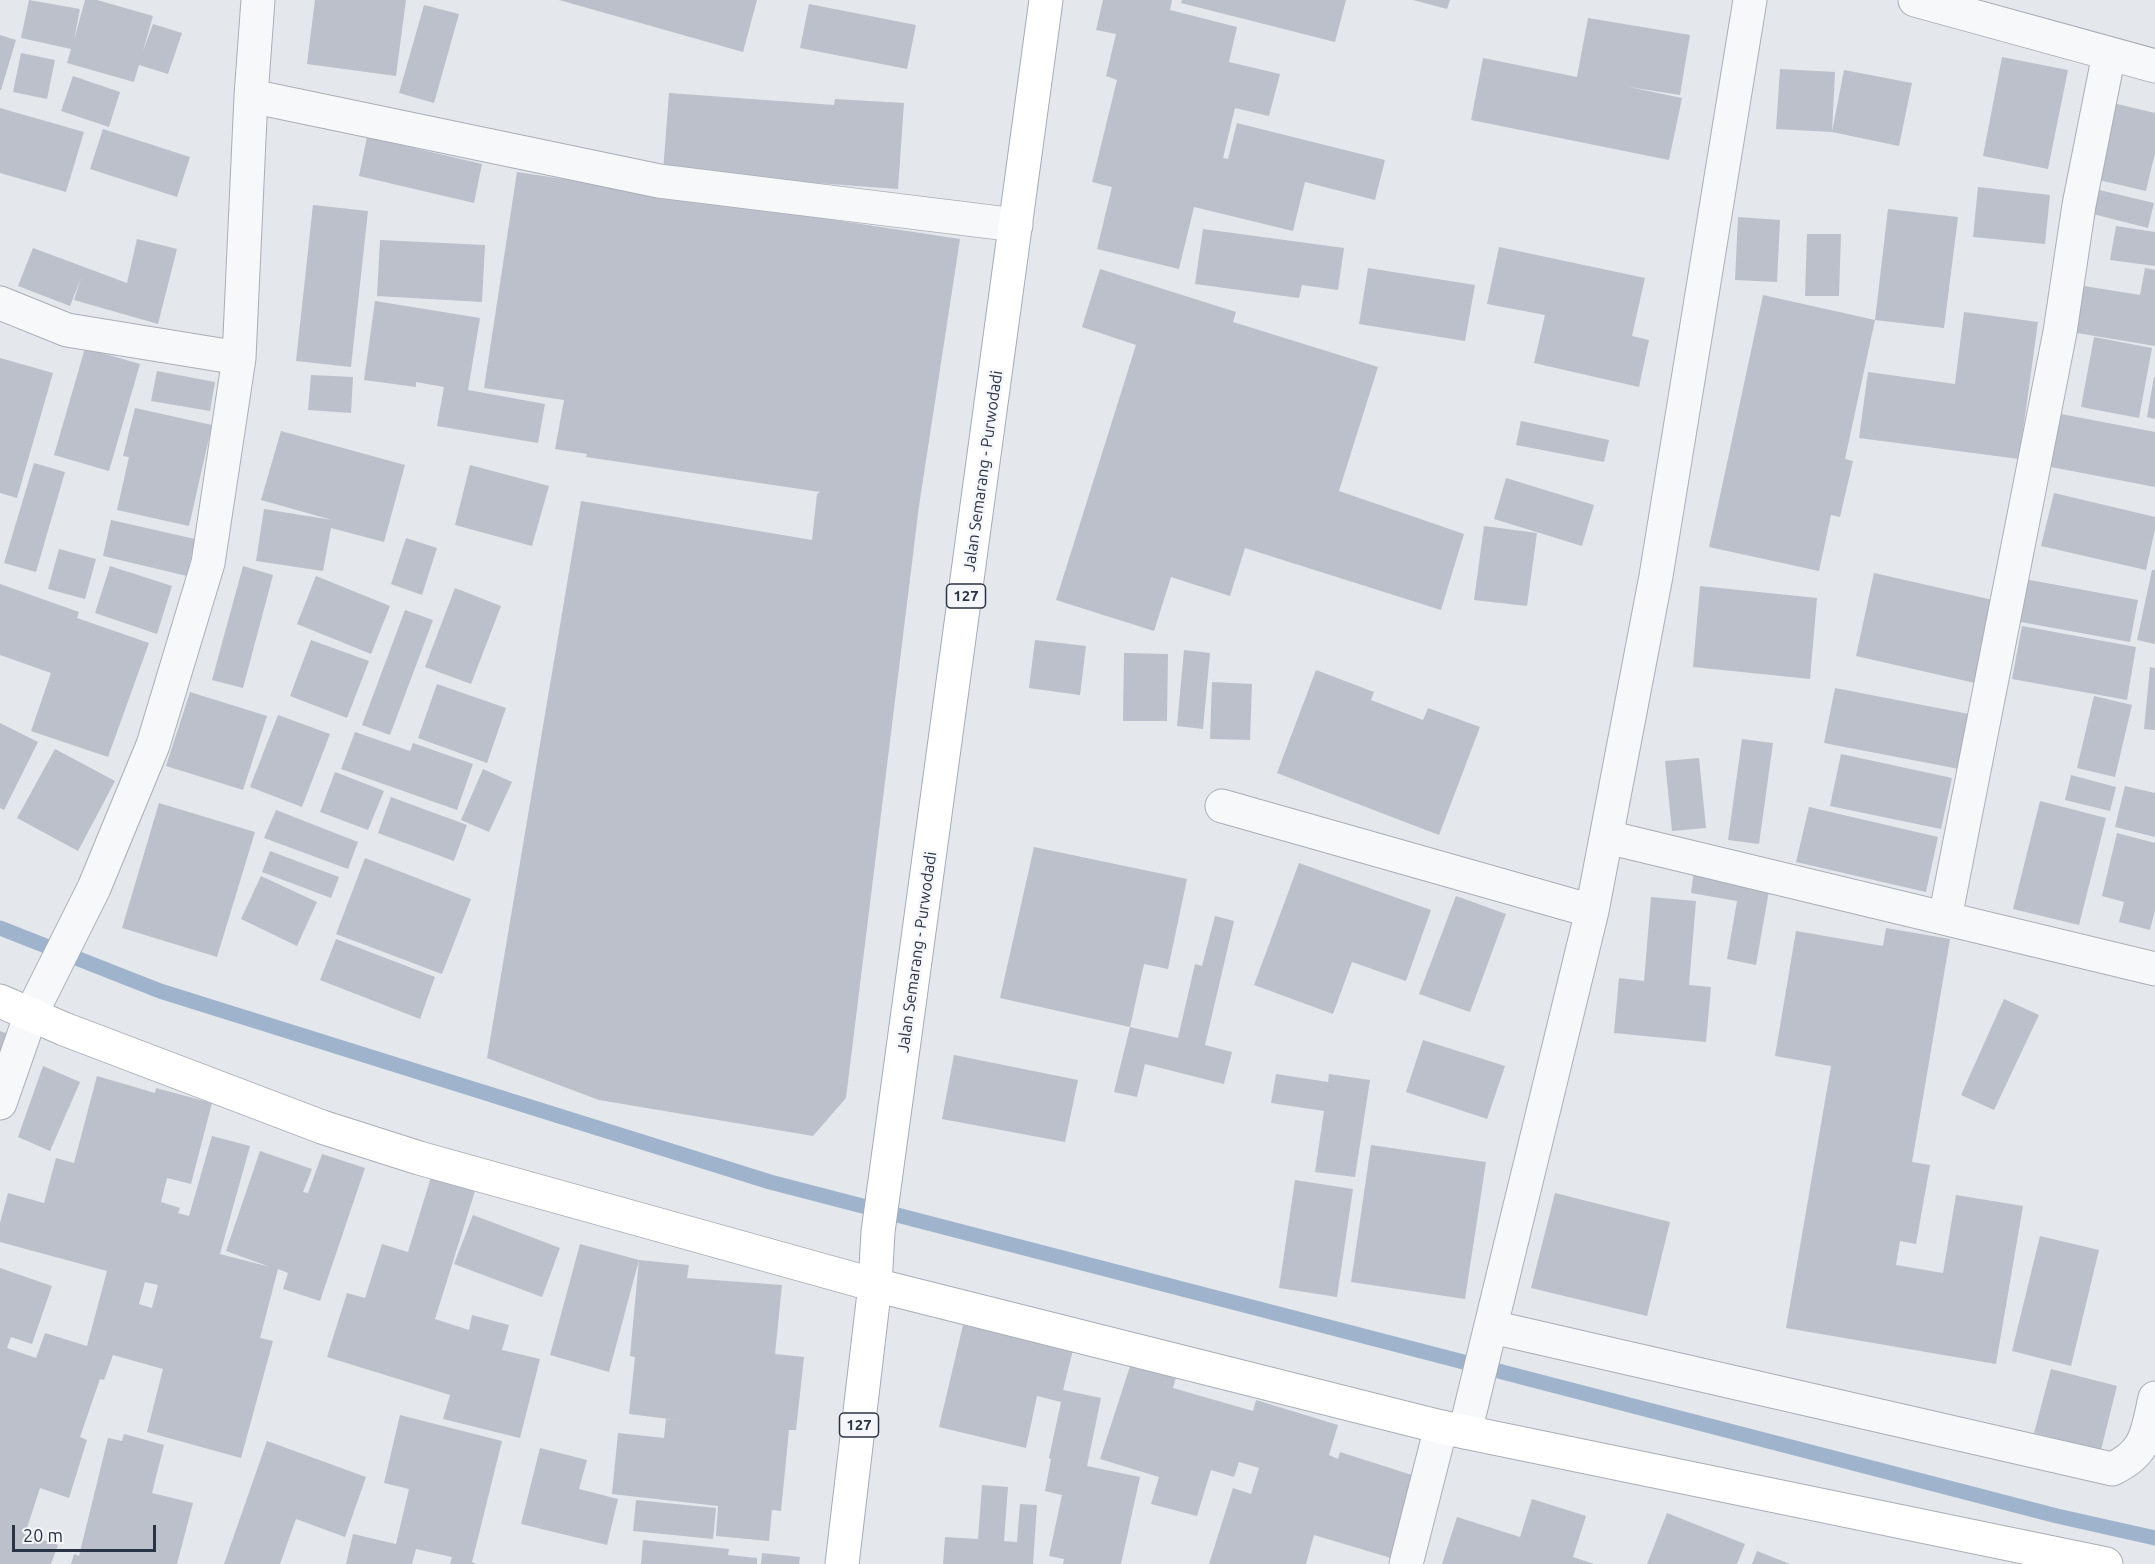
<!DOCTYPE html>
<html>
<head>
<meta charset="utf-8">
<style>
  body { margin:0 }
  #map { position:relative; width:2155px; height:1564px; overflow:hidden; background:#e4e7ec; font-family:Ubuntu,sans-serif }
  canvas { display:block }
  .scale { position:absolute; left:12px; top:1525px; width:144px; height:27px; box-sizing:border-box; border:3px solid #2b3445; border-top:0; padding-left:8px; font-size:18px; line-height:21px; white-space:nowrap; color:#2b3445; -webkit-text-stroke:4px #f4f6f9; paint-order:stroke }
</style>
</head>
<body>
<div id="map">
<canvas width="2155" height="1564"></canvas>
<div class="scale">20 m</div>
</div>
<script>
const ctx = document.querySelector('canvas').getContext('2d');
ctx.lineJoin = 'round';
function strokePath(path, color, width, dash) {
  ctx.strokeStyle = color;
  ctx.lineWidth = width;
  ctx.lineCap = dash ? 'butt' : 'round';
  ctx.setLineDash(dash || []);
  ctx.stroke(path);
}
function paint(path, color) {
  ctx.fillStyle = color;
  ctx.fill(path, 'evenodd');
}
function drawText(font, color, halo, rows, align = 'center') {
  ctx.font = font + ' Ubuntu,sans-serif';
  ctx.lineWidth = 5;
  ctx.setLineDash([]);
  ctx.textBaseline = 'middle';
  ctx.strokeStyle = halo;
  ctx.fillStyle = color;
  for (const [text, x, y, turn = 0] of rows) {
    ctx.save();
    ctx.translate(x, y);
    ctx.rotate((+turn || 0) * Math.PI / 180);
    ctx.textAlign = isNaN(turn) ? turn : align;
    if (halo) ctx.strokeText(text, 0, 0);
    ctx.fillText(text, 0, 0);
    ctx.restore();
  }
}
const stream = new Path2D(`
  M0,928L160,991L770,1182L2057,1516L2155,1538`);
const building = new Path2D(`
  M29,0L80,9L74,40L85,0H97L153,16L143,51L153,24L182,33L168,74L139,65L134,82L67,63L71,49L21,38Z
  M315,0H406L396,76L307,64Z
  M559,0H757L743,52Z
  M1103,0H1172L1170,10L1237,27L1229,62L1280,74L1269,116L1235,108L1223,158L1228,159L1237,123L1385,160L1375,200L1305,182L1293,231L1194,207L1179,269L1097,249L1112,187L1092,182L1117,80L1106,76L1116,34L1096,30Z
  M1182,0H1346L1335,42L1181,3Z
  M1413,0H1450L1447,9Z
  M809,4L916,25L907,69L800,48Z
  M424,5L459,14L434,103L399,93Z
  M1588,18L1690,35L1680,95L1629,87L1682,98L1669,160L1471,120L1483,58L1577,77Z
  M0,35L16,40L1,90H0Z
  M21,53L55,60L47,99L13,92Z
  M2002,57L2068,70L2048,169L1983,156Z
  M1780,69L1835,72L1832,132L1776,129Z
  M1844,70L1912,83L1899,146L1832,132Z
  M73,76L120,92L109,127L61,111Z
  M669,93L834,105L835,99L904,103L898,189L663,172Z
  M2109,102L2155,113V153L2146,191L2090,178Z
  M0,108L84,132L66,192L0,173Z
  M103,129L190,157L177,197L90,169Z
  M367,137L482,164L474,203L359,176Z
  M517,172L960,239L919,506L846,1098L813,1136L599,1100L487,1058L581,501L812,540L817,494L820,492L586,457L587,454L555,449L564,400L484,388Z
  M1978,187L2050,195L2045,244L1973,237Z
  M2087,187L2154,203L2148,228L2081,211Z
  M313,205L368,211L351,367L296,361Z
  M1888,209L1958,217L1944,328L1875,320Z
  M1738,217L1780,220L1777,282L1735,280Z
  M2116,226L2155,232V266L2110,260Z
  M1203,229L1344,248L1338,290L1302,285L1299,298L1195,284Z
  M1807,234H1841L1839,296H1805Z
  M137,239L177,249L158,324L74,300L81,278L70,306L18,286L33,248L127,283Z
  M380,240L485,245L482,302L377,296Z
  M1499,247L1645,278L1632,336L1649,340L1639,387L1534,363L1545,315L1487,304Z
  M1368,268L1475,285L1465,341L1359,324Z
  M2145,268L2155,270V346L2071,332L2078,285L2140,295Z
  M1100,269L1236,312L1233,322L1378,367L1339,491L1464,534L1441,610L1245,548L1230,596L1171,577L1154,631L1056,600L1136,345L1082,327Z
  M1763,295L1875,320L1845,459L1853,461L1840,517L1831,515L1819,571L1709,547Z
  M375,301L480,318L468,390L545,404L538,443L437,426L444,387L416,382V387L364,380Z
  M1964,312L2038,322L2019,459L1859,438L1868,372L1955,384Z
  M2094,337L2152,348L2139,418L2081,407Z
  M85,348L140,364L109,471L54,455Z
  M0,358L53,373L17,498L0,493Z
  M157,371L215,382L210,411L151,401Z
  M311,375L353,377L351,413L308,410Z
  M2154,377H2155V419L2147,417Z
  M135,408L212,425L189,526L117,510L129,457L123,456Z
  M2061,414L2155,432V487L2051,467Z
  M1521,421L1609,440L1604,462L1516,445Z
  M281,431L405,465L384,542L331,528L323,571L256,561L264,509L332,520L261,500Z
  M34,463L65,472L36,572L4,563Z
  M470,465L549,486L532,546L455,525Z
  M1506,478L1594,505L1582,546L1494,519Z
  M2054,493L2155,517V529L2146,570L2041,546Z
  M111,520L195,539L187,576L103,556Z
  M1484,526L1537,533L1527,606L1474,600Z
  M406,538L437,548L422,595L391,584Z
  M59,549L96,559L85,599L48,589Z
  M110,566L172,586L157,634L95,613Z
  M243,566L273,575L243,688L212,680Z
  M2152,570H2155V644L2137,640Z
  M1874,573L1993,600L1975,683L1856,656Z
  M316,576L390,606L371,654L297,624Z
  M2019,578L2138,600L2130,642L2010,620Z
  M0,584L79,612L77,618L149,643L108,757L31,731L51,673L0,655Z
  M1700,586L1817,598L1810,679L1693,667Z
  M455,588L501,606L471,684L425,667Z
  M405,610L433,620L390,735L362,725Z
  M2022,626L2136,647L2127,700L2012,679Z
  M311,640L369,661L347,718L290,696Z
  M1035,640L1086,646L1080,695L1029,688Z
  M1184,650L1210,653L1203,729L1177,726Z
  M1124,653L1168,654L1167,721H1123Z
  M2150,667L2155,668V730L2144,729Z
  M1316,670L1374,692L1371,700L1423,720L1428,708L1480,727L1439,835L1277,773Z
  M1212,682L1252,684L1250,740L1210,739Z
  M437,684L506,708L487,763L418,738Z
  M1835,688L1969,714L1959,769L1824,743Z
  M190,692L267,716L243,790L166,766Z
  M2094,696L2132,705L2115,777L2077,768Z
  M278,715L330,734L302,807L250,787Z
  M0,723L38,742L4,810L0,808Z
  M355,732L410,751L413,743L473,764L457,810L341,769Z
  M1742,739L1773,743L1759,844L1728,840Z
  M55,749L115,781L78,851L17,818Z
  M1841,754L1952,778L1941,829L1830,806Z
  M1699,758L1706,828L1672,831L1665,761Z
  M483,769L512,782L489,832L461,820Z
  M335,772L384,791L368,830L320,812Z
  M2071,775L2116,787L2110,811L2065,800Z
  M2125,786L2155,793V837L2115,827Z
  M391,797L467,825L454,861L378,833Z
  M2040,801L2106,818L2079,925L2013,909Z
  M159,803L255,832L217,957L122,928Z
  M1809,807L1938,837L1926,892L1796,862Z
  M276,810L358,842L348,869L264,838Z
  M2117,833L2155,843V910L2150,930L2119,922L2124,902L2102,896Z
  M1034,847L1187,879L1168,969L1144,964L1130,1027L1178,1038L1195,964L1202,966L1215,916L1234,921L1205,1045L1232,1052L1224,1084L1145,1064L1137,1097L1114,1092L1130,1027L1000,998Z
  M270,851L339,877L331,898L262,872Z
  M365,858L471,899L442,974L336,934Z
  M1299,863L1431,910L1406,981L1352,962L1333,1014L1254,985Z
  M1694,870L1770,885L1756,965L1727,959L1737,901L1691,893Z
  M261,876L317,902L297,946L241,919Z
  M1456,896L1506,914L1470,1012L1419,994Z
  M1651,897L1696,901L1689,985L1711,987L1706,1042L1614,1033L1619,978L1644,981Z
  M1886,928L1950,939L1912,1162L1930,1165L1916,1244L1900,1241L1896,1265L1943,1273L1956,1195L2023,1206L1996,1364L1786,1328L1831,1066L1775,1056L1796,931L1883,946Z
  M336,939L435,977L420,1019L320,980Z
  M2004,999L2039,1015L1994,1110L1961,1095Z
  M0,1031L15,1036L0,1062Z
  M1423,1040L1505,1066L1487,1119L1406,1092Z
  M954,1055L1078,1080L1065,1142L942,1119Z
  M43,1066L80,1082L50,1151L18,1137Z
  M1276,1074L1328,1082L1329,1074L1370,1080L1355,1177L1315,1172L1324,1111L1271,1103Z
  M97,1076L155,1093L156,1088L212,1103L191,1184L167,1178L161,1202L180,1208L178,1213L189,1216L212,1136L250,1146L220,1254L270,1267L226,1251L260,1151L312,1169L303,1192L308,1193L322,1154L365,1168L320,1301L283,1289L288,1273L278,1269L260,1338L273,1341L241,1458L147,1432L163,1369L113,1355L104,1380L100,1379L80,1437L87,1440L69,1498L40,1488L25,1534L58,1545L51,1564H0V1268L52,1286L32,1344L11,1337L7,1348L36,1358L45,1333L87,1346L107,1271L0,1242V1223L8,1193L44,1203L56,1158L74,1163ZM145,1282L158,1285L152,1308L139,1304Z
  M1371,1145L1486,1162L1465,1299L1351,1282Z
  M431,1177L475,1191L435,1319L469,1330L472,1315L509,1325L502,1350L540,1359L520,1438L443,1419L450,1395L327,1357L347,1293L365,1298L382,1244L408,1252Z
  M1295,1180L1353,1189L1337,1297L1279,1288Z
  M1555,1193L1670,1222L1647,1316L1531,1288Z
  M473,1215L560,1248L542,1297L454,1264Z
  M2040,1236L2099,1250L2071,1366L2012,1351Z
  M580,1244L639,1260L609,1372L550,1355Z
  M639,1260L689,1265L687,1278L782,1285L775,1354L804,1357L796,1430H789L781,1511L772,1510L769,1541L716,1536L718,1506L612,1494L618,1433L664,1438L666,1419L677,1420L629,1414L635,1357L630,1356Z
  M963,1325L1073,1350L1063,1390L1101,1398L1087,1466L1140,1477L1121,1564H1063L1064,1559L1049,1556L1062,1495L1045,1491L1051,1459L1049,1458L1061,1402L1037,1396L1026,1448L939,1427Z
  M1132,1360L1177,1374L1173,1388L1253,1411L1256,1400L1338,1425L1329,1455L1338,1459L1340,1452L1415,1476L1391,1558L1314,1535L1306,1564H1209L1233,1488L1251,1494L1259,1468L1239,1462L1234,1477L1211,1470L1197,1516L1151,1504L1159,1477L1100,1459Z
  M2051,1369L2117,1386L2101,1450L2034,1433Z
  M400,1415L502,1441L472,1562L476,1564H450L452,1557L416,1549L412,1564H346L353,1534L396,1544L409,1489L384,1483Z
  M124,1434L164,1445L152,1493L193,1503L177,1564H71L74,1554L79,1556L108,1438L122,1441Z
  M267,1441L366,1477L345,1537L296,1519L280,1564H224Z
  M540,1448L587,1460L579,1489L618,1499L607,1545L521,1524Z
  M982,1485L1008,1487L1004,1541L1017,1542L1020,1504L1037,1505L1033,1564H943L945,1537L978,1539Z
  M1532,1499L1586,1516L1573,1557L1594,1564H1442L1457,1517L1520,1537Z
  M636,1500L716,1508L713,1539L633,1531Z
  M1667,1513L1745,1544L1737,1564H1647Z
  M643,1540L729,1549L728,1555L757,1558V1564H641Z
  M1757,1551L1790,1564H1752Z
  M762,1553L800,1557L799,1564H761Z`);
const minor = new Path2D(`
  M1915,0L2155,66
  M251,96L659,181L1016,225
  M0,303L67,330L239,358
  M1222,806L1592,911
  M1607,837L2155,969
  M1945,918L2060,332L2079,205L2109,54
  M0,1103L31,1014L94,888L153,745L208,563L239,358L251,96L258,0
  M1492,1327L2112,1469C2147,1453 2147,1433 2155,1398
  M1465,1432L1592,911L1656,576L1750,0
  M1406,1564L1441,1427`);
const secondary = new Path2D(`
  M0,1001L64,1029L322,1127L419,1158L875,1285L1441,1427L2106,1564`);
const primary = new Path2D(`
  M842,1564L875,1285L878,1232L1046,0`);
const shields = [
  [966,596,39],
  [859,1425,39]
];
const shieldNames = [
  ["127",966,596],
  ["127",859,1425]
];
const streetNames = [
  ["Jalan Semarang - Purwodadi",983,471,-82],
  ["Jalan Semarang - Purwodadi",917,952,-82]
];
strokePath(stream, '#9fb4cc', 15);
paint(building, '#bbc0ca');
strokePath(minor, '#a9aeb7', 35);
strokePath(secondary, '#a9aeb7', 35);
strokePath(primary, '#a3abb8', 35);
strokePath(minor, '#f7f8fa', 33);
strokePath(secondary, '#fff', 33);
strokePath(primary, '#fff', 33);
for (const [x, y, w] of shields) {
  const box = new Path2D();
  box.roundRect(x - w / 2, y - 12, w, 24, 4.5);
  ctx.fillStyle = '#f4f6f9';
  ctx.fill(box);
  strokePath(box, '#2b3445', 1.5);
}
drawText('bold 15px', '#2b3445', null, shieldNames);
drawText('16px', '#2b3445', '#f4f6f9', streetNames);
</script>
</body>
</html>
